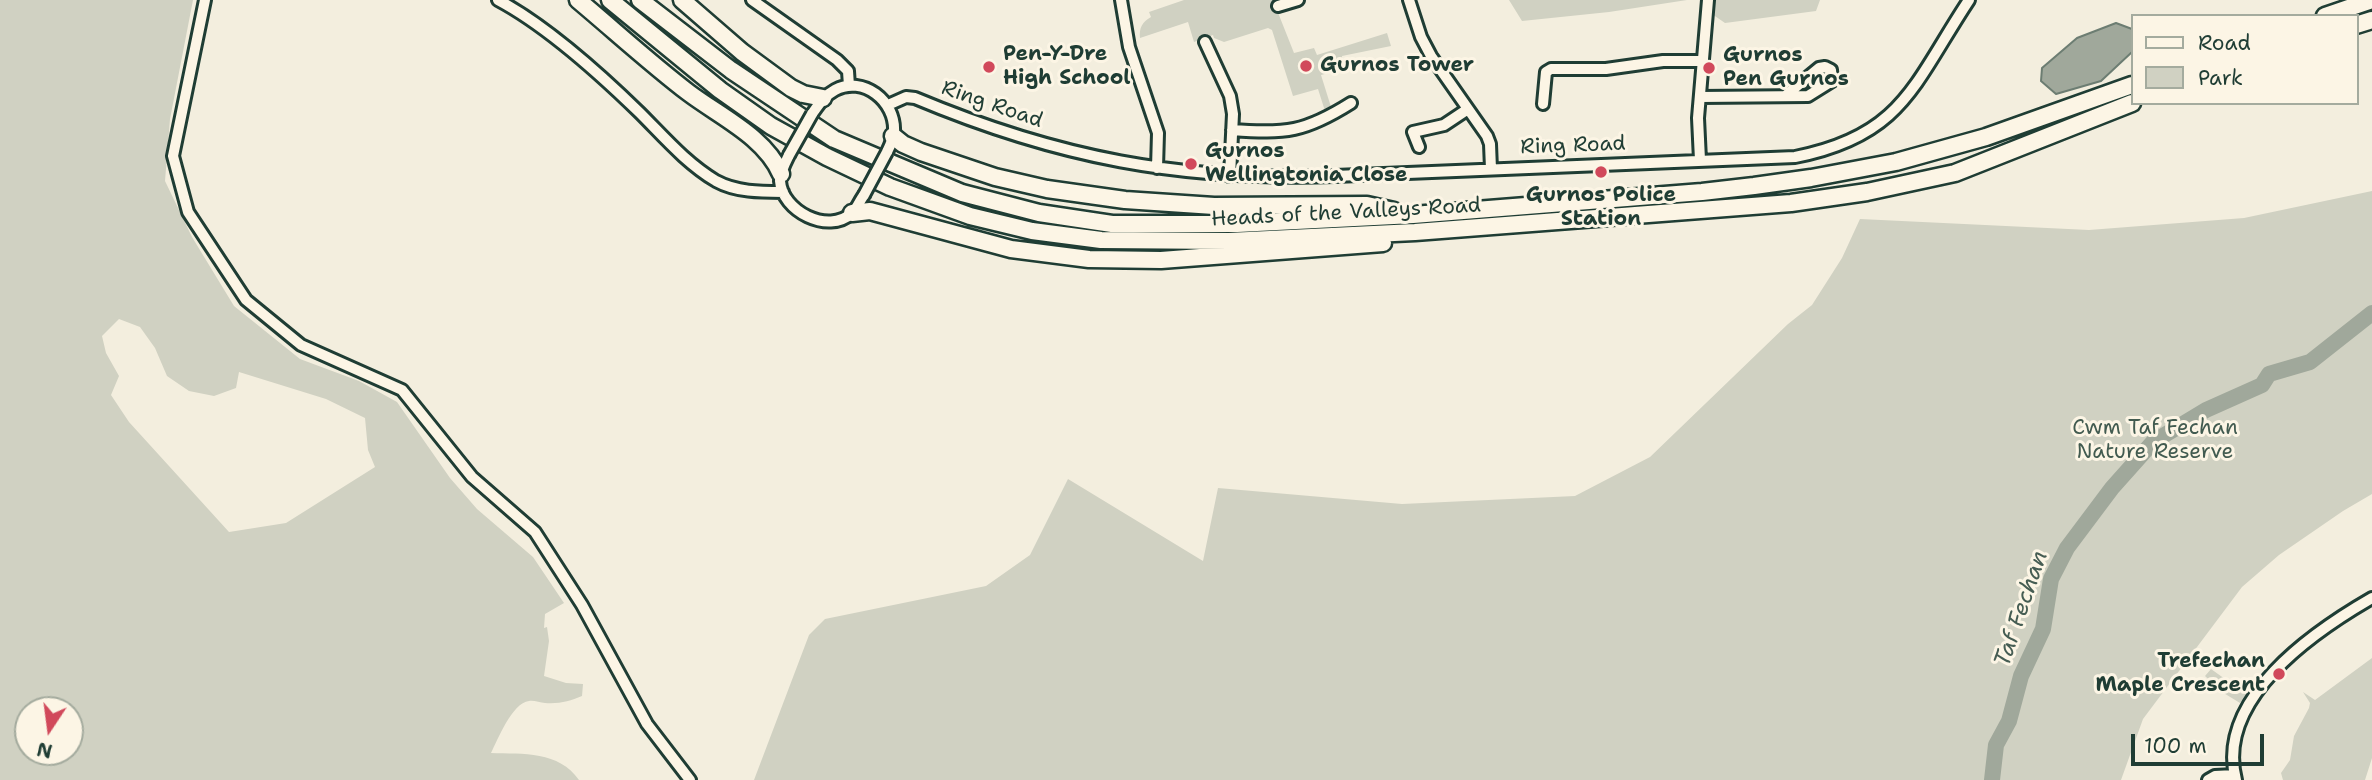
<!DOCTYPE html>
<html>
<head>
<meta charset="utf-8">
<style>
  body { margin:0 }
  #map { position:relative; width:2372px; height:780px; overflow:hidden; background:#f3eede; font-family:"Shantell Sans",sans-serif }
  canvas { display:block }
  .legend { position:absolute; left:2131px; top:14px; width:228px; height:91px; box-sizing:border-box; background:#fcf5e5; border:2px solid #a4ab9e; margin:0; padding:9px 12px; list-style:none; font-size:21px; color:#1f3d34 }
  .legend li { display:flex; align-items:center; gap:14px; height:35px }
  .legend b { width:35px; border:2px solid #a4ab9e }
  .north { position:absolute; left:14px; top:696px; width:70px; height:70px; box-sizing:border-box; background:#fcf5e5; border:2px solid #a4ab9e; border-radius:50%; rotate:193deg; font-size:19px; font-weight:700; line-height:28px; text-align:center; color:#1f3d34 }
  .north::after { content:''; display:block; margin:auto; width:24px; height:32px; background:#d1495b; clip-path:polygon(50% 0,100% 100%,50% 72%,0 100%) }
  .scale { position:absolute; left:2131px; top:734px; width:133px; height:32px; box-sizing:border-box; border:4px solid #1f3d34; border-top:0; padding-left:9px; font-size:21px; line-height:24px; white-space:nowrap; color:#1f3d34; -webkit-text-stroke:5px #fcf5e5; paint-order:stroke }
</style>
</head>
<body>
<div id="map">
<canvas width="2372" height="780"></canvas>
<ul class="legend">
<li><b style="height:9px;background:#fcf5e5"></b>Road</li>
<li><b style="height:19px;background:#d0d1c2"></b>Park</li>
</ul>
<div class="north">N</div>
<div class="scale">100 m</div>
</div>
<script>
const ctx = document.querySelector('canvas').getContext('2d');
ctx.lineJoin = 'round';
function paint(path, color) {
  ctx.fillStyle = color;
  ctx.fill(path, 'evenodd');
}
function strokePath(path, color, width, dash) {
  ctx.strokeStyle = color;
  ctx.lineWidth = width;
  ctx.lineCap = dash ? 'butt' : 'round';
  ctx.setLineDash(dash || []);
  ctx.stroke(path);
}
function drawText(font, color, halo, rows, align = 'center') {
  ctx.font = font + ' "Shantell Sans",sans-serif';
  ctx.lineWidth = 6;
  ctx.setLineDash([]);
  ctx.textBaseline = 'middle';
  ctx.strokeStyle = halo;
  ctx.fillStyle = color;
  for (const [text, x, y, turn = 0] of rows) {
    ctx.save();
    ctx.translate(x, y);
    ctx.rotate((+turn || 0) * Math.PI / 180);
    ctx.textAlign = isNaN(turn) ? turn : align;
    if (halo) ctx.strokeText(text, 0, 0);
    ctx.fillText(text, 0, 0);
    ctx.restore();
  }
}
const green = new Path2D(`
  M0,0H193L170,119L165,181L192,237L234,306L300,359L359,381L397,402L450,478L477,509L533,557L564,603L545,614L544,628L547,627L549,641L544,676L566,683L583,684L582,696C570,701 560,704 545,703C540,703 534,700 529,701C512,703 498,739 491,753C523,754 559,751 579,780H0ZM119,319L140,327L155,348L167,376L189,391L214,396L236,388L239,372L326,399L365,418L368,450L375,467L286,523L229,532L129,422L111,395L119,376L106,353L102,336ZM28,710H70V752H28Z
  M1184,0H1273L1294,53L1314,48L1317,55L1387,33L1391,46L1342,56L1343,69L1321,75L1331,107L1325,111L1318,89L1293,96L1272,30L1268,28L1224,42L1214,38L1213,35L1194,42L1188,22L1140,38C1139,28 1142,22 1151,17L1149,12Z
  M1509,0H1687L1609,12L1522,21Z
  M1713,0H1820L1816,11L1725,23L1712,14Z
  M2372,191V494L2343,511L2279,555L2242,587L2143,719L2121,780H754L809,635L825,619L986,586L1030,555L1068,479L1203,561L1218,488L1402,504L1575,496L1650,457L1788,324L1812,305L1842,258L1860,219L2089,230L2244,218Z
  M2372,658V758L2365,780H2283L2281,773L2290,760L2294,736L2309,708L2310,703L2303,692L2315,700Z
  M2211,669L2246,694L2240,703L2222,692L2205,676Z`);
const water = new Path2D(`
  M2116,23L2132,29V52L2101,81L2056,94L2041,81L2042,68L2077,38Z`);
const river = new Path2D(`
  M1992,780L1996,745L2009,721L2021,676L2043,629L2051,579L2067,548L2112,488L2153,442L2206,410L2262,385L2269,374L2310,362L2372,313`);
const minor = new Path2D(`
  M205,0L173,156L188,212L246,300L301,345L402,390L472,477L535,532L582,605L647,724L690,780
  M498,0C545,25 601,75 640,113C664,137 686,163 716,181C736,192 760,192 783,192
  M752,0L837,60L848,71L849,86
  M1121,0L1129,47L1158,133L1157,168
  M1409,0L1421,37L1431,56L1487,136L1490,144L1491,169
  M1278,6L1298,0
  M1205,42L1230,96L1233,114L1230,176
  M1700,97L1808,96L1832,81L1831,70L1825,67L1819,68L1785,96
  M1543,104L1546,72L1551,69H1606L1663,61H1703
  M888,105L906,97L915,98C1058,158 1180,181 1335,176L1795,157C1903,136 1914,83 1969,0
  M812,114C819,104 824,96 835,90C863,75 896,101 894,132C893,139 890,146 887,152
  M1232,130C1286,134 1305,132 1351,103
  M1419,147L1413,132L1444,125L1468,109
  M789,155C785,163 780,172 780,181C782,211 828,235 852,213C857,209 860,200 864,195
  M1700,160L1698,118L1708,0
  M2208,780L2215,776L2235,775
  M2236,780C2215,699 2313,632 2372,598`);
const highway = new Path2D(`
  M578,0C615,31 651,64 689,93C721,117 765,137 781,174
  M610,0L720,90L771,126L827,157L890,187L970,216L1032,231L1101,240L1229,241L1415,232L1791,203L1867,192L1955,173L2132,103
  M640,0L731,70L834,139L962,193L1039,213L1112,224H1237L1413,215L1702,192L1754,186L1811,178L1896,162L1986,137L2132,85
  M682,0L742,52L791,88L803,94L823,98
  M2325,16L2372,0
  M2356,25L2372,20
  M893,136L903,144L921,152L995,177L1047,189L1125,200L1214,206L1367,205L1394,211
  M852,213L870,211L1011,249L1089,259L1161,260L1383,243`);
const minorBridge = new Path2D(`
  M789,155L812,114
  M864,195L887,152`);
const markers = [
  [1306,66,7,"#d1495b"],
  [989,67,7,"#d1495b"],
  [1709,68,7,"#d1495b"],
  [1191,164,7,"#d1495b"],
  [1601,172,7,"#d1495b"],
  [2279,674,7,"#d1495b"]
];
const poiNames = [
  ["Pen-Y-Dre",1003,55],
  ["High School",1003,79],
  ["Gurnos",1723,56],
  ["Pen Gurnos",1723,80],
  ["Gurnos Tower",1320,66],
  ["Gurnos",1205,152],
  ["Wellingtonia Close",1205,176],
  ["Gurnos Police",1601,196,"center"],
  ["Station",1601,220,"center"],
  ["Trefechan",2265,662,"right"],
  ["Maple Crescent",2265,686,"right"]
];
const streetNames = [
  ["Ring Road",992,105,19],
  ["Ring Road",1573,146,-2],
  ["Heads of the Valleys Road",1346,213,-3]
];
const parkNames = [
  ["Cwm Taf Fechan",2155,429],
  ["Nature Reserve",2155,453]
];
const waterNames = [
  ["Taf Fechan",2022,609,-71]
];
paint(green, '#d0d1c2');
paint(water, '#a0a89b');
strokePath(water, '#6c7d72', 2);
strokePath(river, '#a0a89b', 16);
strokePath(minor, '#1f3d34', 16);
strokePath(highway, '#1f3d34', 21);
strokePath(minor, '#fcf5e5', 10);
strokePath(highway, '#fcf5e5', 16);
strokePath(minorBridge, '#1f3d34', 16, []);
strokePath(minorBridge, '#fcf5e5', 10);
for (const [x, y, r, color] of markers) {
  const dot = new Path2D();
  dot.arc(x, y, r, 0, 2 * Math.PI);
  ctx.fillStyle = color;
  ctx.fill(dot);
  strokePath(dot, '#fcf5e5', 2.5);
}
drawText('bold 21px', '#1f3d34', '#fcf5e5', poiNames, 'left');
drawText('21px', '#1f3d34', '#fcf5e5', streetNames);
drawText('21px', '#425b50', '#fcf5e5', parkNames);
drawText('italic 23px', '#465d53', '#fcf5e5', waterNames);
</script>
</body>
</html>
